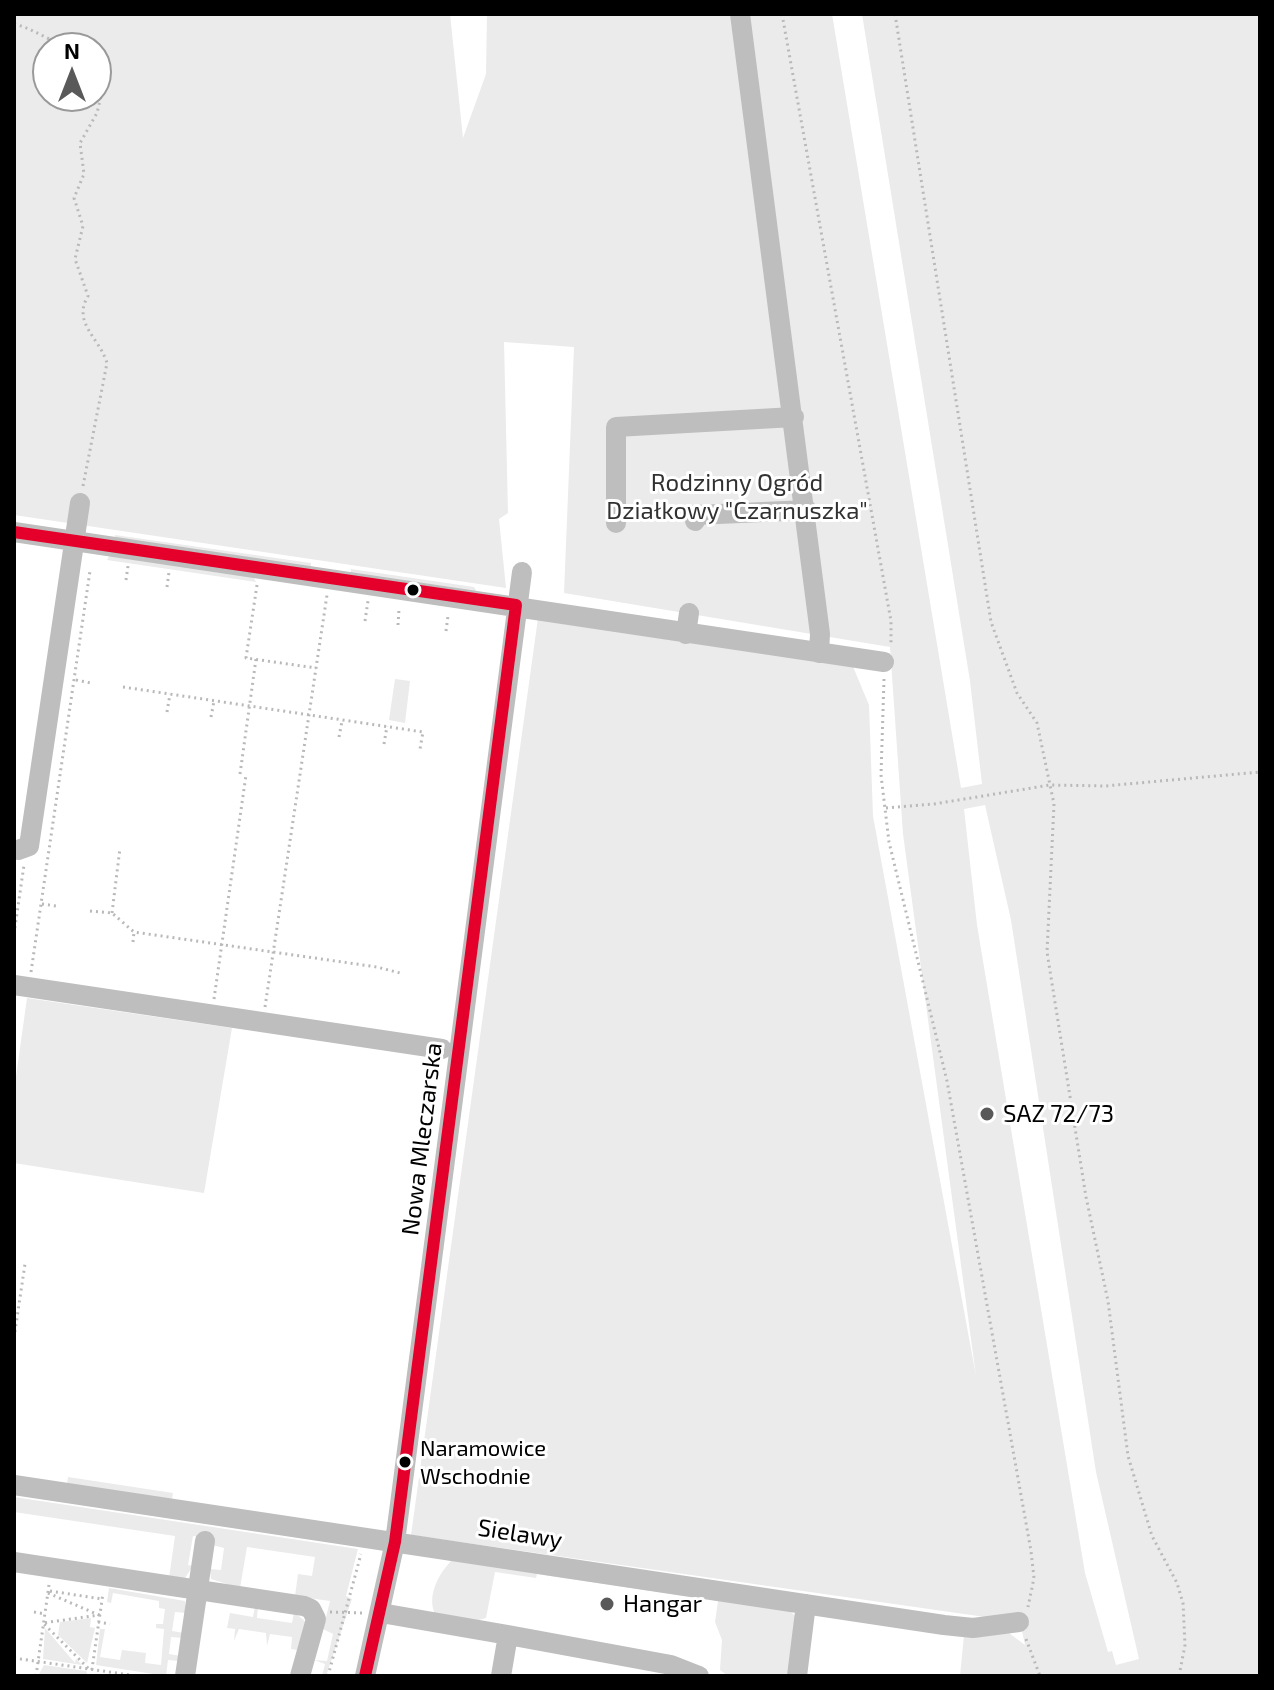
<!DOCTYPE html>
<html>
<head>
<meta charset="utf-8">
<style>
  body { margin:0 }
  #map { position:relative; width:1274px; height:1690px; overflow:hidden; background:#fff; font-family:"Exo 2",sans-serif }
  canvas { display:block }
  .frame { position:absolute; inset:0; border:16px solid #000; pointer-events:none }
  .north { position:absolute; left:32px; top:32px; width:80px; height:80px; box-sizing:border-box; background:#fff; border:2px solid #999; border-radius:50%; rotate:0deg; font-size:22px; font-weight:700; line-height:32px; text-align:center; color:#000 }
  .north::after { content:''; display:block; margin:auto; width:28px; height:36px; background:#595959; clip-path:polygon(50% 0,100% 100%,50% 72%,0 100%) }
</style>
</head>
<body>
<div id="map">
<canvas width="1274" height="1690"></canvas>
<div class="frame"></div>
<div class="north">N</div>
</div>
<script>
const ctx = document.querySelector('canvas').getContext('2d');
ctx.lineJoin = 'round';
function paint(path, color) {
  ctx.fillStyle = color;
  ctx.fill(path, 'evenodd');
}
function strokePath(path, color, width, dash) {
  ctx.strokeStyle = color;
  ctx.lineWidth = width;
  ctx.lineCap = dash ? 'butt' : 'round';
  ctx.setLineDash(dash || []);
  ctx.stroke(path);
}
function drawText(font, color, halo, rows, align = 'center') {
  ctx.font = font + ' "Exo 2",sans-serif';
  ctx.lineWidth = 6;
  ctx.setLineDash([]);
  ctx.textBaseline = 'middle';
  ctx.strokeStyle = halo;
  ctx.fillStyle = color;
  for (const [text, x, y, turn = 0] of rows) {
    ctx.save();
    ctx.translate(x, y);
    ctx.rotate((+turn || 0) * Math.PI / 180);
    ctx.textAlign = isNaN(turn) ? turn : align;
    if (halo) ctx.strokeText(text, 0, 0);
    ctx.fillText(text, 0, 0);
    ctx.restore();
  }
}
const green = new Path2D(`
  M14,14H450L463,138L486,74L487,14H832L961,788L982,784L970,681L862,14H1260V1676H960L964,1635L1009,1633L1025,1645L1020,1622L411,1535L538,618L849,657L869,705L873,816L976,1376L903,834L890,647L564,593L574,347L504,342L508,513L499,519L506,588L14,515ZM48,48H96V96H48ZM985,805L1011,920L1096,1472L1139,1659L1116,1665L1112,1651L1108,1652L1085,1573L977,925L964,809Z
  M115,535L311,563V567L115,539Z
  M111,553L252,574L256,582L107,560Z
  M351,569L474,587L477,592L351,573Z
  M395,679L410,681L405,723L389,720Z
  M27,998L232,1028L204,1193L14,1163V1091Z
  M68,1477L173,1493L172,1499L67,1484Z
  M14,1497L358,1549L346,1596L352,1599L326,1676H322L325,1664L314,1660L327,1661L333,1634L323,1629L330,1601L295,1596L298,1574L312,1576L315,1557L247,1547L240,1588L211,1579L210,1569L221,1570L224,1548L212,1545L213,1539L193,1536L188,1565L193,1566L185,1578H169L175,1536L14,1512Z
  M455,1557L788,1609L796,1617L788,1676H728L720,1670L722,1640L715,1622L718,1601L537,1574L536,1578L495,1572L486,1618L475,1621L436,1616C425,1596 440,1571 455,1557Z
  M109,1588L185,1601L186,1613L175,1612L172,1631L184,1633L183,1638L171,1637L169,1654L181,1656L179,1661L168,1660L166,1676L96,1665L100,1629H105L100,1657L120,1660L122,1650L146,1653L145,1663L161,1665L164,1629L156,1628V1624H163L165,1609L159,1608V1601L113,1593L111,1603L107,1602Z
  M255,1606H258L257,1618L292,1623L294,1612L306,1622L297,1650L291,1649L292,1637L270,1634L267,1646L266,1633L239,1629L234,1641L235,1629L227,1628L230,1613L253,1617Z
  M91,1618L90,1627L95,1628L87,1663L58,1635L60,1622Z
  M45,1628L75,1663L76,1659L82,1665L43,1659Z
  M44,1665L86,1671L88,1676H38Z`);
const path = new Path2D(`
  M782,14L891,621V644
  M895,14L991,622L1017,693L1037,723L1054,804L1047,952L1086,1197L1108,1301L1128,1456L1152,1536L1177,1583L1183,1603L1185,1645L1179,1676
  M14,24C36,29 55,46 77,48
  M83,486L107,363C99,337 72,323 88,296L75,259L83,226L74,198L84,174L80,143L97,113L104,84V73L96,61
  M126,580L128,566
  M257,585L246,658L316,668
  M167,587L169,572
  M365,621L368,601
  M398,625L399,609
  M446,631L448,616
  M884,679L881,775L889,842L947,1081L1031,1551L1034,1578L1028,1607
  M76,680L91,683
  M123,687L423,732L420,749
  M167,712L170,694
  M211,717L214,701
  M339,737L342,721
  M384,744L387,726
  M240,774L256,659
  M886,808L934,804L1050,785L1105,786L1260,772
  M42,904L56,906
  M90,911L112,913L134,932L377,967L400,973
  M112,913L120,848
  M14,934L24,865
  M133,942L134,932
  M31,972L90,571
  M214,999L246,775
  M265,1007L327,595
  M14,1338L25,1264
  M50,1591L102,1599
  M48,1593L99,1615L43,1623L89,1669
  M34,1612L45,1614
  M330,1612L363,1613
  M98,1622L110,1624
  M1026,1639L1040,1676
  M14,1658L137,1676
  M36,1676L49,1585
  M91,1676L103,1593
  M328,1676L361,1554`);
const minor = new Path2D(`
  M740,14L820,634L819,653
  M695,521L696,515L807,510
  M616,523V427L794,417
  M14,532L884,662
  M686,634L689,613
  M18,850L29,846L80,503
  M14,985L442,1049
  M14,1485L944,1625L973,1628L1019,1622
  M14,1562L304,1606L311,1609L316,1619L300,1676
  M381,1613L508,1635L501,1676
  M508,1635L671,1665L699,1676
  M185,1676L205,1541
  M365,1676L395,1542L522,572
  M797,1676L806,1604`);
const bus1 = new Path2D(`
  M14,532L516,605L395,1542L365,1676`);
const markers = [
  [413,590,7,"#000"],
  [987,1114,8,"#595959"],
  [405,1462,7,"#000"],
  [607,1604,8,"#595959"]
];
const busNames = [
  ["Naramowice",420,1449],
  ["Wschodnie",420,1477]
];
const parkNames = [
  ["Rodzinny Ogród",737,483],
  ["Działkowy \"Czarnuszka\"",737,511]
];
const poiNames = [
  ["SAZ 72/73",1003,1114],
  ["Hangar",623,1604]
];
const streetNames = [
  ["Nowa Mleczarska",422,1139,-83],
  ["Sielawy",520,1534,9]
];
paint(green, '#ebebeb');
strokePath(path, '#b9b9b9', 3, [2, 4]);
strokePath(minor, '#bebebe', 20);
strokePath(bus1, '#e4002b', 12);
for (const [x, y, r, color] of markers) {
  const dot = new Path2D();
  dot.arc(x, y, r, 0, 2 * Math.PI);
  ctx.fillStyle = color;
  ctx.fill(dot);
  strokePath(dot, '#fff', 3);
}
drawText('22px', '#000', '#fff', busNames, 'left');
drawText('24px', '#313131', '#fff', parkNames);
drawText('24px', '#000', '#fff', poiNames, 'left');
drawText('24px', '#000', '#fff', streetNames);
</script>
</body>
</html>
